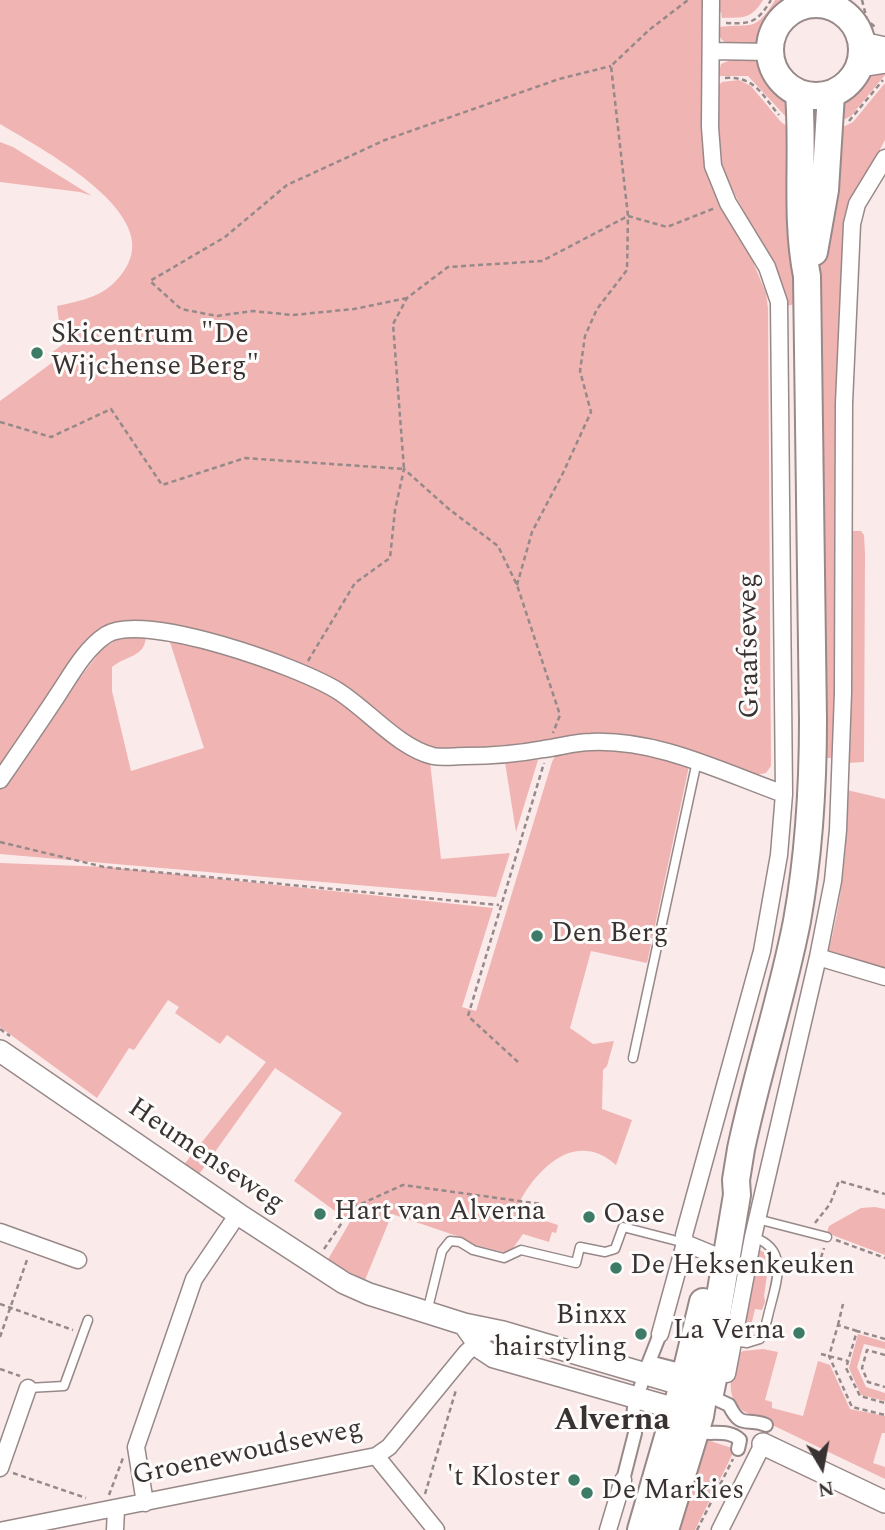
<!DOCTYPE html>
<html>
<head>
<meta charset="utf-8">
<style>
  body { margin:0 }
  #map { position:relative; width:885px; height:1530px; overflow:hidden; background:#fbeaea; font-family:Spectral,serif }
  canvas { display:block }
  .north { position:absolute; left:787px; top:1432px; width:70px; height:70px; -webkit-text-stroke:5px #fefbfb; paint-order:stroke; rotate:170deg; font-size:19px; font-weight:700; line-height:28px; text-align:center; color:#383232 }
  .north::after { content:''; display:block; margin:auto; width:24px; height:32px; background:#383232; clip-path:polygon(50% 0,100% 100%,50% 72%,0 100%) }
</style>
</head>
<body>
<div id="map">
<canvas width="885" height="1530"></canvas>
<div class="north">N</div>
</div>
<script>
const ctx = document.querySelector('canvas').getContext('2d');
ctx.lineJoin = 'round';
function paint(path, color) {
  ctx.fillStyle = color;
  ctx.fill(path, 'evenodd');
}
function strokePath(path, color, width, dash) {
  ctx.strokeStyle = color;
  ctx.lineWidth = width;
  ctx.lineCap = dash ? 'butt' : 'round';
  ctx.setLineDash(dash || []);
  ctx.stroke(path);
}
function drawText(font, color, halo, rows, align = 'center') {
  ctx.font = font + ' Spectral,serif';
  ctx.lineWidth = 6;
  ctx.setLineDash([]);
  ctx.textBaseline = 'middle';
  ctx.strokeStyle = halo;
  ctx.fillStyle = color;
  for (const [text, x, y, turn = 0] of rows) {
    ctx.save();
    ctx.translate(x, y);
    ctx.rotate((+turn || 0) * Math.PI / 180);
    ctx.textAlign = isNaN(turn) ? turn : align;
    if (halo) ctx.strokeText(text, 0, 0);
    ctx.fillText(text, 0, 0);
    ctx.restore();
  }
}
const green = new Path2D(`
  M0,0H704L715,186L753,262L766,293L768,308L771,766L766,773L751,776L592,736C565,737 540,744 513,747C499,748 485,748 471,749C456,750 442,752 428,748C397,739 370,702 343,685C302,659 171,617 124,622C110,623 102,628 91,637L0,764V401L53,362L48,355L68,341L60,329L57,306C89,299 111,295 128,264C157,209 38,147 0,124Z
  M716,0H763C751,20 743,17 722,18L721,12H716Z
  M775,0H791L773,17L762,41L757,45C739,45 718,49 718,27C752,23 755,33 775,0Z
  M733,59H757L764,65L774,84L791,102L788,119L748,76H718L721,64Z
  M885,69V75L851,116L841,121C841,115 840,104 843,98C851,83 870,74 885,69Z
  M739,80L751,86L781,122L787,126L798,127V303L787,306L780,279L718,163L716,88L722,82Z
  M885,83V140L852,202L839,379L834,758H822L816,270L841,128L853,122Z
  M0,142L13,147L92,196L80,192L0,182Z
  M849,531H861L864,535L865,554L864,762L848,763Z
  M146,636C145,658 126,655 112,667V691L131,771L204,748L169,639L255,663L319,687L430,762L441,859L510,853L496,897L0,854V789L42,727L102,649L120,638Z
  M586,748L627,749L688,766V771L647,963L591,951L570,1028L593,1044L614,1041L607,1066L603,1070L602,1109L632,1120L616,1165C578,1131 541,1164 521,1199L523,1204L521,1213L558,1225L556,1233L552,1232L549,1242L523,1234L511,1251L504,1252L475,1245L463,1238L392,1214L365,1280L327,1261L350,1222L294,1181L342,1113L275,1068L197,1177L182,1167L266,1062L227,1035L220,1044L175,1013L179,1007L168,1000L134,1050L129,1048L97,1098L0,1027V863L108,867L493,908L462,1007L476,1011L552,762L556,754Z
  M538,760L516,832L505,762Z
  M847,790L885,799V973L827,956C842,903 848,846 847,790Z
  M875,1207L885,1209V1255L827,1233L829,1226L861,1208Z
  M758,1249L765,1253L767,1275L764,1296L765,1302L762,1310L755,1309L750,1330L743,1333Z
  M858,1334L885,1342V1349L864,1344L857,1367L866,1387L885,1393V1401L861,1395L849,1368Z
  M763,1349L778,1352L765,1400L772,1402V1408L803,1416L818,1361L830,1365L850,1409L885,1416V1433H882L873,1463L885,1467V1479L743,1411C724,1396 731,1373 738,1354L743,1351Z
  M701,1438L735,1449L695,1530H670Z`);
const path = new Path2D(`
  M862,0L867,20L875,27
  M726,23C751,24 757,23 771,0
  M725,78C755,76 762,95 779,115
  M849,121L883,80
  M407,298L354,309L293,315L252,311L217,316L181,309L150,281L225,237L287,185L385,140L559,79L611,66
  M0,422L51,437L111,409L162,485L245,458L404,469L393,324L407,298L448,267L542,261L628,216L611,66L649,30L688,0
  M517,585L532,532L563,473L591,412L580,371L585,336L597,309L627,270L628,216L667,227L715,208
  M308,661L355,583L390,558L395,510L404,469L450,510L498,546L517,585L560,715L553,733
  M0,842L104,867L499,905
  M0,1029L10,1036
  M518,1062L468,1016L544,763
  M815,1223L830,1204L839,1181L885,1194
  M836,1240L885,1258
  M324,1249L352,1208L403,1185L541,1204
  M816,1274L824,1248
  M0,1304L73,1330
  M838,1325L843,1304
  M857,1331L838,1325L829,1356L852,1407L885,1415
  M0,1337L28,1257
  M885,1339L857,1331L846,1368L860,1396L885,1403
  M821,1354L848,1361
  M885,1355L867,1350L862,1368L868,1382L885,1387
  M0,1369L20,1376
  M13,1473L86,1498
  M425,1494L456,1390
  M109,1495L123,1458
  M697,1530L733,1459`);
const service = new Path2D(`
  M633,1058L697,761
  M757,1219L827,1237
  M427,1312L442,1251L450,1241L460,1242L473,1250L504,1258L521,1250L576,1263L580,1247L605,1252L615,1249L623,1227L685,1243
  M733,1341L747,1343L760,1339C766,1330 767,1318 770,1308C777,1280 789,1249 753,1237
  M28,1388L64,1386L88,1320`);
const pedestrian = new Path2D(`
  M649,1362L688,1372
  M720,1380L716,1399L729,1405C741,1430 747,1417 766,1425
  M633,1416L673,1425
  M694,1431C710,1436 728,1428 740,1440L738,1449
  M623,1480L635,1433L633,1419L634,1407L647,1367L660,1334`);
const minor = new Path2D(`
  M712,51L769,52
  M0,780C20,751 40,722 59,693C72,673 86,648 106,635C144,611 300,667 338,691C368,710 399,748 433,756C443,758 455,756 465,756C492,756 517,754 544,749C560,747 575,742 591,742C658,739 722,772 784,794
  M818,957L885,977
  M0,1232L78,1260
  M685,1243L714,1255
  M660,1334L685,1243L684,1235L762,951L779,855L784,794L779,302L767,267L728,203L713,166L710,127L711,0
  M727,1374L753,1237L818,957L833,881L838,830L843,693L844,403L852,224L857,204L885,158
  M376,1456L436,1530
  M0,1468L28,1388
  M145,1503L136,1447L194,1279L238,1214
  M4,1530L376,1456L389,1447L466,1353L485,1335
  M115,1530L116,1509
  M608,1530L623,1480
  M720,1530L763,1444`);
const tertiary = new Path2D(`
  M862,43L885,48
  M860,66L885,62
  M0,1051L238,1214L344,1283L369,1294L464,1324L503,1332L697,1389
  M464,1324L482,1349L494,1357L690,1413
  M763,1444L885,1502`);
const primary = new Path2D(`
  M770 50a46 46 0 1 1 92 0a46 46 0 1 1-92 0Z
  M814,252L825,190L831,94
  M641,1530L683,1385L703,1302
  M665,1530L700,1416L737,1195L736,1180L741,1149C757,1073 782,998 797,921C809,854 813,788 813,720L807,276C795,217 804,154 799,94`);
const markers = [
  [37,353,7,"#3e7b67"],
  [537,936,7,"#3e7b67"],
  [320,1214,7,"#3e7b67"],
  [589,1217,7,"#3e7b67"],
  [616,1268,7,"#3e7b67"],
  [799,1333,7,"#3e7b67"],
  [641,1334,7,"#3e7b67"],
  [574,1480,7,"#3e7b67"],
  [587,1493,7,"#3e7b67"]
];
const poiNames = [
  ["Skicentrum \"De",51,337],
  ["Wijchense Berg\"",51,369],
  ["Den Berg",551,936],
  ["Hart van Alverna",334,1214],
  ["Oase",603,1217],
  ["De Heksenkeuken",630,1268],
  ["Binxx",627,1318,"right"],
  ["hairstyling",627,1350,"right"],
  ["La Verna",785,1333,"right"],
  ["'t Kloster",560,1480,"right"],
  ["De Markies",601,1493]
];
const streetNames = [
  ["Graafseweg",751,646,-91],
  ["Heumenseweg",205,1157,34],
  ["Groenewoudseweg",248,1454,-12]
];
const quarterNames = [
  ["Alverna",612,1423]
];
paint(green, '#f0b4b3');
strokePath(service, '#988989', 11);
strokePath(pedestrian, '#988989', 16);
strokePath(minor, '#988989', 19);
strokePath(tertiary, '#988989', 24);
strokePath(primary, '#988989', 30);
strokePath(path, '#958989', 2.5, [5, 3.5]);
strokePath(service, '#fff', 8);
strokePath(pedestrian, '#fff', 12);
strokePath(minor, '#fff', 16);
strokePath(tertiary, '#fff', 21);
strokePath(primary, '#fff', 26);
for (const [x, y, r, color] of markers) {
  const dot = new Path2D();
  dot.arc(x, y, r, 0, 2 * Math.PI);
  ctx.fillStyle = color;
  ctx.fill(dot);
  strokePath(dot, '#fefbfb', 2.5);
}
drawText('28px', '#383232', '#fefbfb', poiNames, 'left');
drawText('28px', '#383232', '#fefbfb', streetNames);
drawText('bold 32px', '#383232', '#fefbfb', quarterNames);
</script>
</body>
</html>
